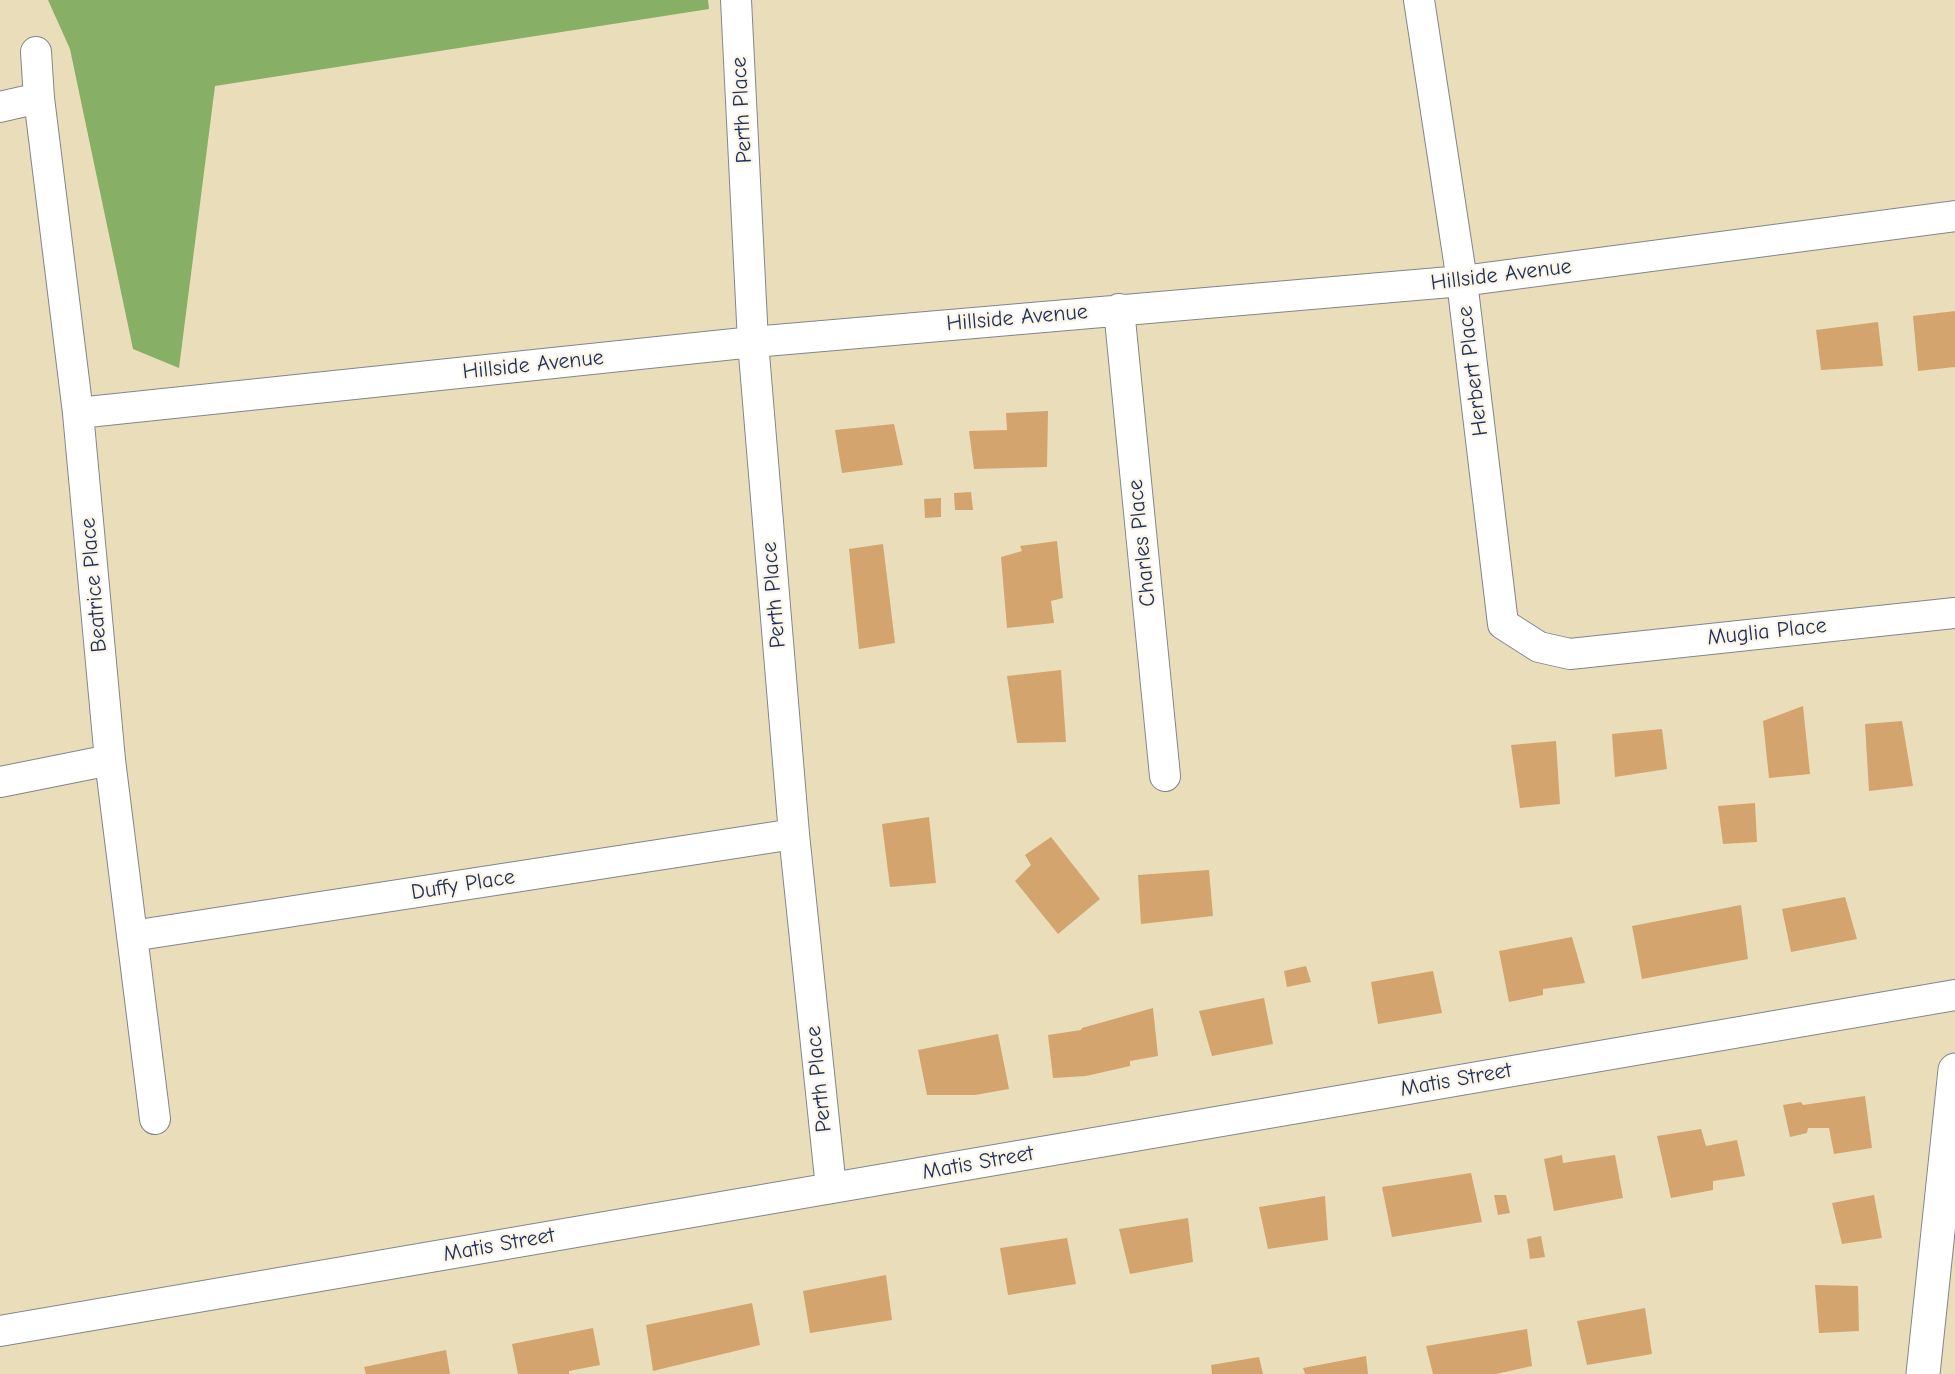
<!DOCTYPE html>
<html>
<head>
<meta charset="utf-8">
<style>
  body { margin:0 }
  canvas { display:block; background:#eaddb9 }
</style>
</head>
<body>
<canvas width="1955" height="1374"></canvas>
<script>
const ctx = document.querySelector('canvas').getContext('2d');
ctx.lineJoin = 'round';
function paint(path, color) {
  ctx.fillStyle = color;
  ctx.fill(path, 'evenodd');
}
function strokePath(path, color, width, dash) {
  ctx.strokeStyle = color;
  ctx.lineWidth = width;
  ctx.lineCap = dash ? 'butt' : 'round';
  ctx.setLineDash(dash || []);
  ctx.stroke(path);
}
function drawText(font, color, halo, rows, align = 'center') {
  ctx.font = font + ' "Comic Neue",sans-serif';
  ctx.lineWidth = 4.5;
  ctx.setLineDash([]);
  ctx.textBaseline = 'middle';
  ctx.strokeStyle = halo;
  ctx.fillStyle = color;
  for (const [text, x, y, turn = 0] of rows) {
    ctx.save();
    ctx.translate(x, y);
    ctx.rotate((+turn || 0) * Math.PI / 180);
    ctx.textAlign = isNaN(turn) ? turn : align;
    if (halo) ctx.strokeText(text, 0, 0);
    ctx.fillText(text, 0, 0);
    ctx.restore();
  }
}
const forest = new Path2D(`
  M48,0H708L709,9L215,86L179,368L133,349L70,49Z`);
const building = new Path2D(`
  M1955,311V367L1918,371L1913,316Z
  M1878,322L1883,366L1821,370L1816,330Z
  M1048,411L1047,467L974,469L969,431L1007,430L1006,413Z
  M894,424L903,465L842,473L835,430Z
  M971,492L973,510H955L954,493Z
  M941,498V517L925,518L924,499Z
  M1057,541L1063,598L1051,601L1054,623L1007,628L1001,557L1022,551L1020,546Z
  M883,544L895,643L859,649L849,549Z
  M1061,670L1066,742L1017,743L1007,676Z
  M1803,706L1810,774L1769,778L1763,721Z
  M1902,721L1913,786L1869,791L1865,724Z
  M1662,729L1667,769L1615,777L1612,734Z
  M1556,741L1560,804L1520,808L1511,745Z
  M1755,803L1757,842L1723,844L1718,806Z
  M929,817L936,883L890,887L882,824Z
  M1051,837L1100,899L1058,934L1015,881L1031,865L1025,855Z
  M1209,870L1213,916L1141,924L1138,875Z
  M1845,897L1857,939L1791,952L1782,909Z
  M1741,905L1748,959L1642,979L1632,926Z
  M1572,937L1585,983L1543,989V995L1509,1002L1499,951Z
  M1306,966L1311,982L1287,987L1284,971Z
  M1433,971L1442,1013L1378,1024L1371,982Z
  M1264,998L1273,1044L1212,1056L1199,1011Z
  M1153,1008L1158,1056L1130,1061V1066L1086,1076L1053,1078L1048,1035L1081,1030L1082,1028Z
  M998,1034L1009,1089L975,1095H927L918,1050Z
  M1865,1096L1872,1148L1834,1154L1829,1128H1808L1807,1133L1790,1137L1783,1105L1801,1102L1803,1105Z
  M1701,1129L1706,1146L1737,1140L1745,1176L1713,1181V1190L1671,1198L1657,1136Z
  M1562,1155L1563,1163L1615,1155L1623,1198L1554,1211L1544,1159Z
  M1471,1173L1482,1222L1392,1237L1382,1187Z
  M1494,1195H1506L1510,1213L1498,1215Z
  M1874,1195L1882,1238L1842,1244L1832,1203Z
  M1325,1196L1328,1240L1268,1249L1259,1207Z
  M1188,1218L1193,1262L1130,1274L1119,1229Z
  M1541,1236L1545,1257L1530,1259L1527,1239Z
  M1067,1238L1076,1284L1008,1295L1000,1248Z
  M886,1275L892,1320L810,1333L803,1291Z
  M1815,1285L1858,1286L1859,1331L1819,1333Z
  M752,1303L760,1345L653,1371L646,1325Z
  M1645,1308L1652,1354L1587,1365L1577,1321Z
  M593,1328L600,1365L569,1371V1374H518L512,1344Z
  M1527,1329L1532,1366L1496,1374H1433L1426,1346Z
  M446,1350L450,1374H366L364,1367Z
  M1366,1356L1368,1374H1305L1303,1368Z
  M1259,1357L1263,1374H1212L1211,1365Z`);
const street = new Path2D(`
  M736,0L753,342L794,834L831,1188
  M1419,0L1462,281L1503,624L1539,647L1570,654L1955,613
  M36,52L39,98L78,413L110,760L155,1119
  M0,107L39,98
  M1119,309L1165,776
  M78,413L753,342L1462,281L1955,216
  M0,782L110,760
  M132,936L794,834
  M0,1331L1955,995`);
const secondary = new Path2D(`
  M1923,1374L1955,1070`);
const streetNames = [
  ["Perth Place",742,110,-93],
  ["Hillside Avenue",1501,275,-7],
  ["Hillside Avenue",1017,318,-5],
  ["Hillside Avenue",533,365,-6],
  ["Herbert Place",1473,371,-97],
  ["Charles Place",1142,543,-96],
  ["Beatrice Place",94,585,-95],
  ["Perth Place",774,595,-95],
  ["Muglia Place",1767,632,-6],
  ["Duffy Place",463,885,-9],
  ["Perth Place",819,1079,-96],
  ["Matis Street",1456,1080,-10],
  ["Matis Street",978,1163,-10],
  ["Matis Street",499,1245,-10]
];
paint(forest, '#87af66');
paint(building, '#d4a46e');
strokePath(street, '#82868c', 32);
strokePath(secondary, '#82868c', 35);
strokePath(street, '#fff', 30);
strokePath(secondary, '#fff', 33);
drawText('22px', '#1b2f5e', '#fcf5e5', streetNames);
</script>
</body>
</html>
